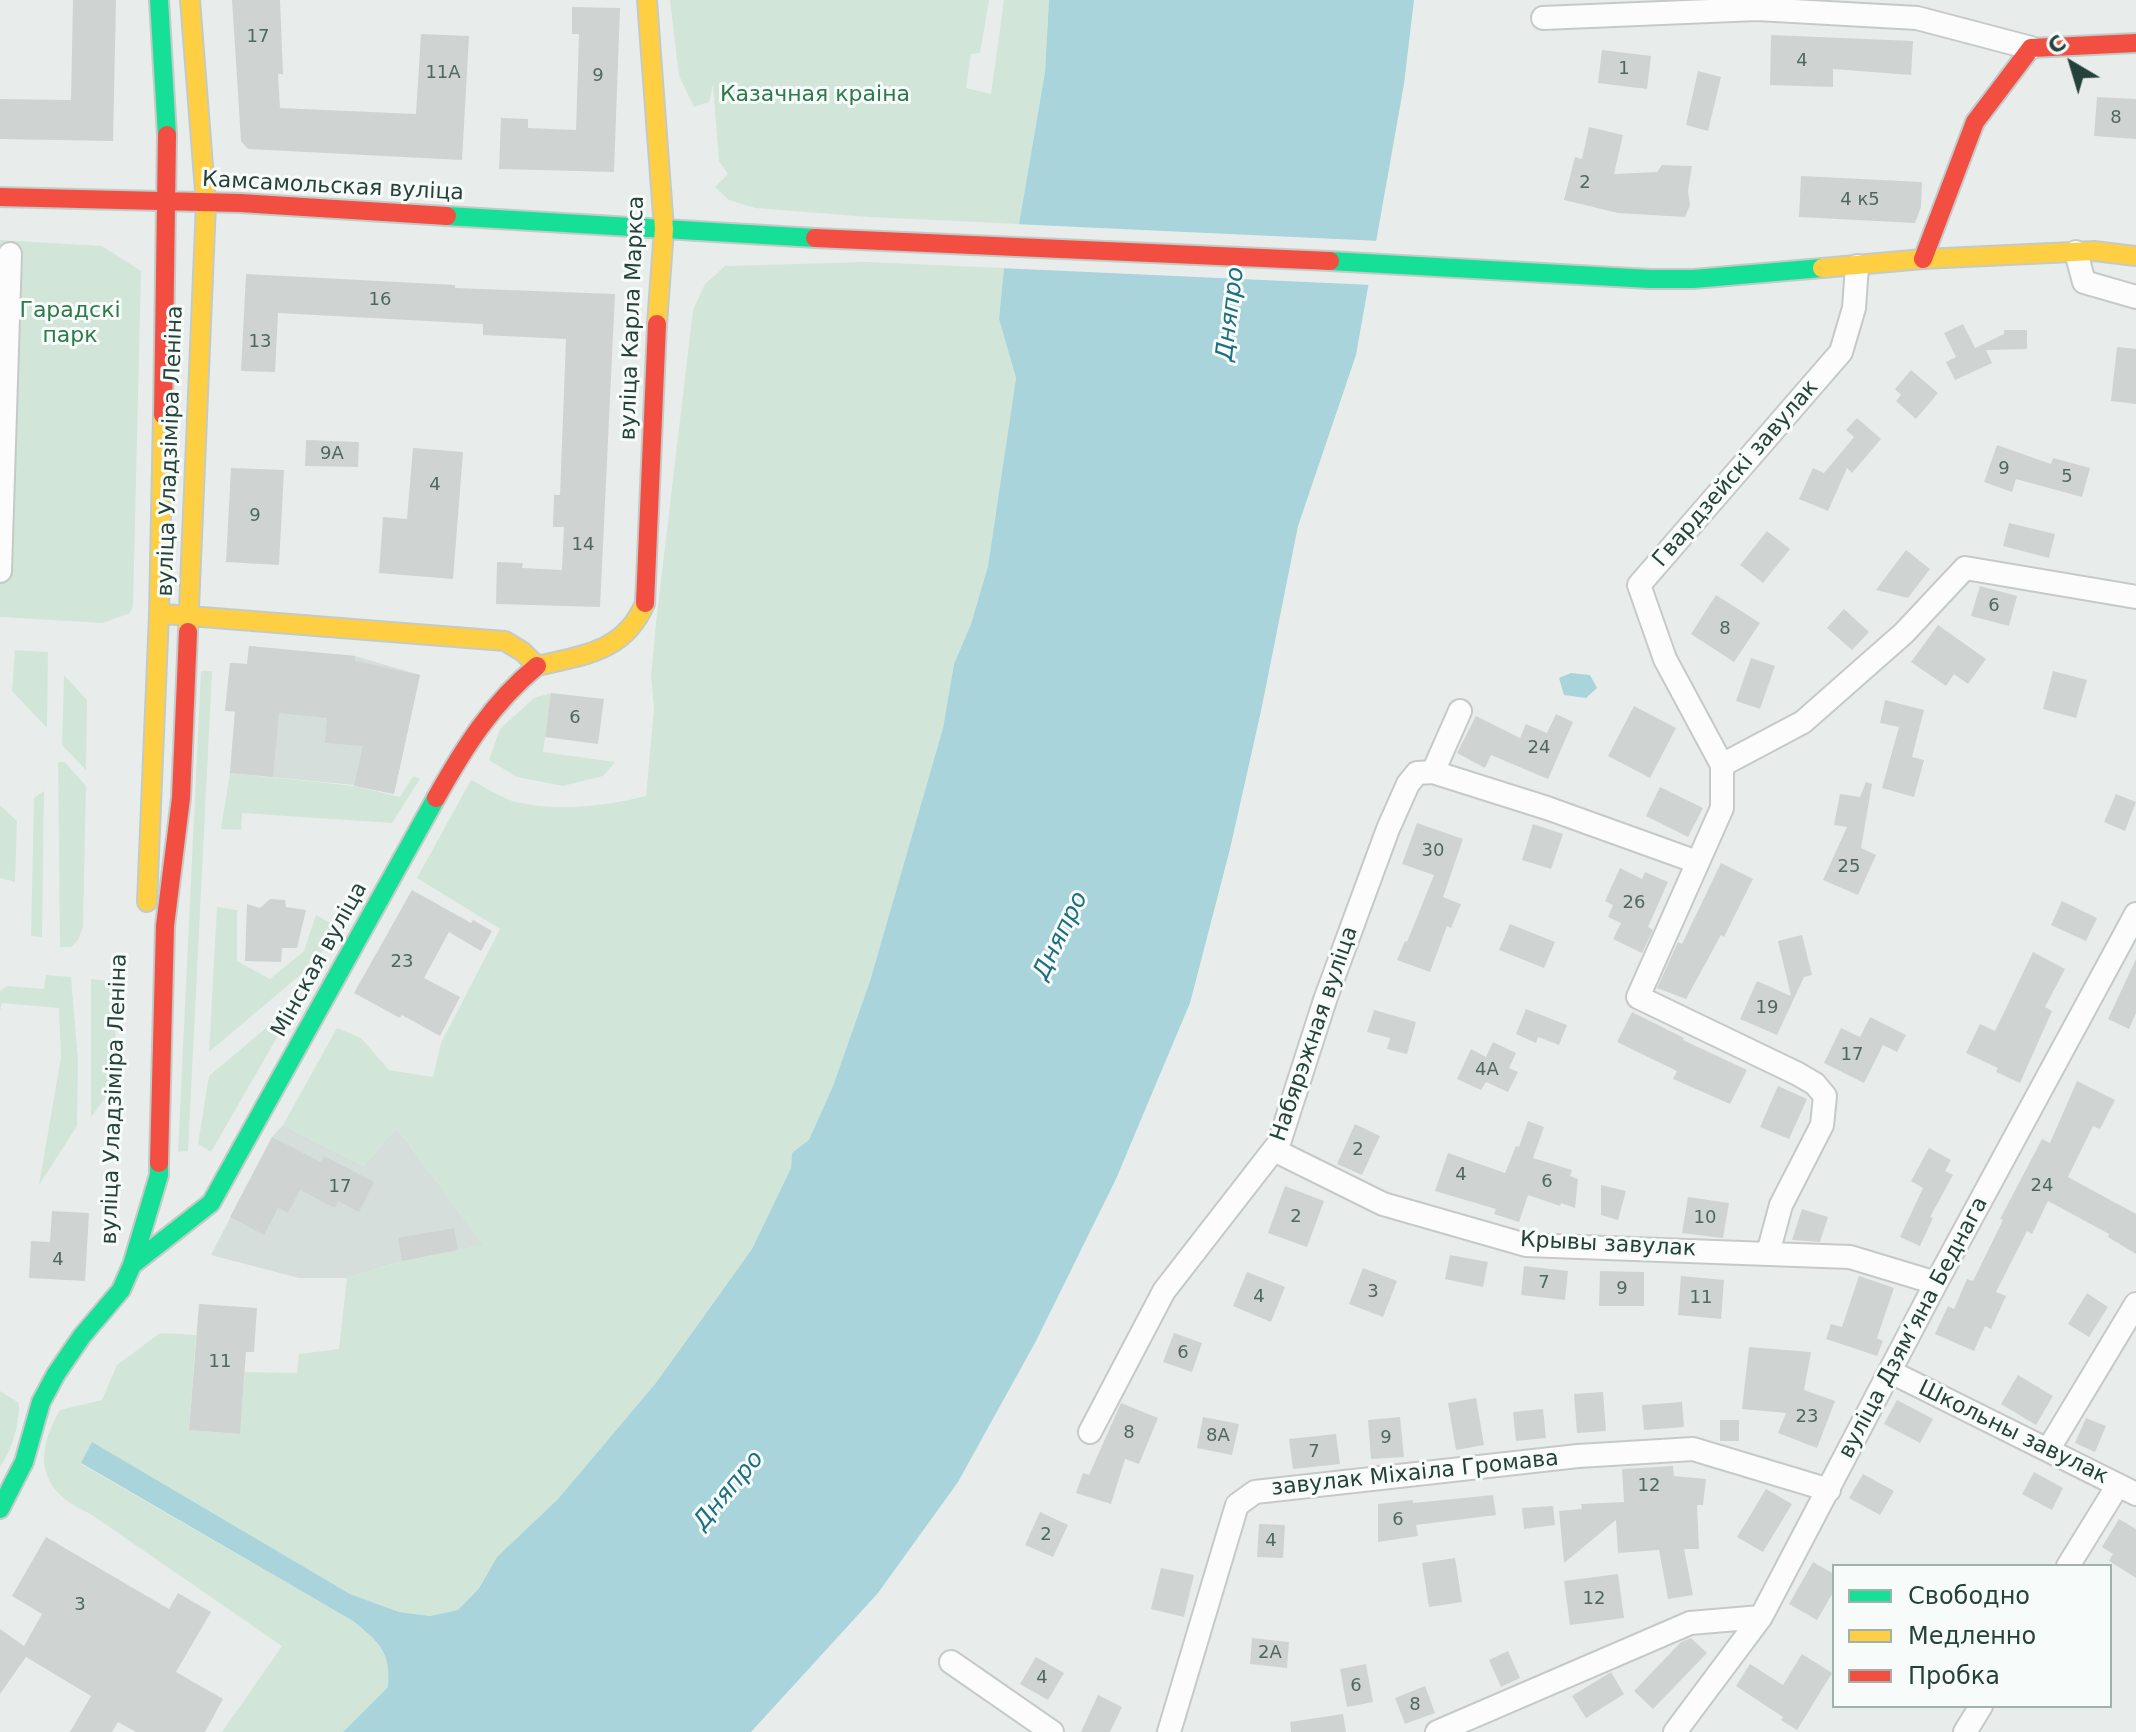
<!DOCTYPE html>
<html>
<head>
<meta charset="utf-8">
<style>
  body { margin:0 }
  #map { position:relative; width:2136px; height:1732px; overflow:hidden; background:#e8edeb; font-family:"DejaVu Sans",sans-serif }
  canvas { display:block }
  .legend { position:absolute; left:1832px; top:1564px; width:280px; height:144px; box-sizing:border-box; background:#f7fbf9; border:2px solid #a3b1ad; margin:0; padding:10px 14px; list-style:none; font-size:24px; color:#24423a }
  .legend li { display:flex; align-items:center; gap:16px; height:40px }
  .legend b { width:40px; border:2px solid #a3b1ad }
  .north { position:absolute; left:2032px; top:24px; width:80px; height:80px; -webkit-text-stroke:6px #f7fbf9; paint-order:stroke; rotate:322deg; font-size:22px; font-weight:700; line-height:32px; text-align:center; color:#24423a }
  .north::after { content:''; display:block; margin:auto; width:28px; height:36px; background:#24423a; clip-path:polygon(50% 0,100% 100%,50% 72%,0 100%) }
</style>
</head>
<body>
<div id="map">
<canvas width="2136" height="1732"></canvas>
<ul class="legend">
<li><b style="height:10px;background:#16e098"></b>Свободно</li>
<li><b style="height:10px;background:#ffcf43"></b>Медленно</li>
<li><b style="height:10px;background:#f24e42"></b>Пробка</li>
</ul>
<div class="north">С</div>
</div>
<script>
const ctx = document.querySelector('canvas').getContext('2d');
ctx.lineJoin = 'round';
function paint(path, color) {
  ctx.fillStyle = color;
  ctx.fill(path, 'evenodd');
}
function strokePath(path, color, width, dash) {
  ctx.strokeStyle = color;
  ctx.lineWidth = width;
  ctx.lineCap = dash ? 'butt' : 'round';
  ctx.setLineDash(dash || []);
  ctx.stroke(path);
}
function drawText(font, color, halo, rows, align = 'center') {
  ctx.font = font + ' "DejaVu Sans",sans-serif';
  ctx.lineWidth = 6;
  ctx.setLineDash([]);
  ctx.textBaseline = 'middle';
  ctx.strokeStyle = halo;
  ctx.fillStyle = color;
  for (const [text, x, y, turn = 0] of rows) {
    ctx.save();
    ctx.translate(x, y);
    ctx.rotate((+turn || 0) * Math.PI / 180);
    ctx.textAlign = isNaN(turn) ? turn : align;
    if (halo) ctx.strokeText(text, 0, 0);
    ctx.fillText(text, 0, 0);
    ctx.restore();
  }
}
const built = new Path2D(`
  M249,646L355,656L420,675L394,794L354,785L230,773L235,712L225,711L230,663L247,664Z
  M283,1125L364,1166L396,1127L484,1245L402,1261L347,1278H299L211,1255L272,1137Z`);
const green = new Path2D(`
  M670,0H989L980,53L971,54L966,88L991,94L1004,0H1049L1045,72L1019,224L869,217L755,208L729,200L715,187L728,174L719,161L713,84L709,102L694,107L679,76Z
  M0,240L102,246L141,271L133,606L130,613L103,623L0,617Z
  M867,262L1004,268L999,319L1016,378L988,566L971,624L954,664L943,728L870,981L833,1086L809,1141L792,1153L791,1168L752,1249L689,1337L655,1384L558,1499L497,1557L479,1587L458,1610L430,1616L399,1612L350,1594L92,1443L81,1464L353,1621C379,1642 391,1653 388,1687L343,1732H222L282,1646L89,1513C38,1491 34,1455 60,1410L102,1400L117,1365L160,1333L196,1335L189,1430L239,1434L245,1372L297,1373L299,1354L339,1349L347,1278L402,1261L483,1245L397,1128L364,1166L283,1125L337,1028L361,1038L389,1070L433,1077L441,1043L500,929L417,878L471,780C485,787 501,798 516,802C556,812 607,806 646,796L654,709L651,676L656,623L693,310L705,284L725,266Z
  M15,650L48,652L47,728L12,691Z
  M201,671H212L188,1151L178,1152Z
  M64,675L87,700L86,770L62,745Z
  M551,693L543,752L615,762L603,776L563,786L517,777L489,760L500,729L534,698Z
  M58,762H65L86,786L83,927L78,940L71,947H60Z
  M230,773L354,786L400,797L413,776L420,779L392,823L242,813L241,830L221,829Z
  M44,791L42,937L31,936L34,798Z
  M0,805L17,821L15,882L0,878Z
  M217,907L237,910V961L270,979L304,951L316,915L336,926L318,960L209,1052Z
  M46,975L71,977L78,1061L77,1126L39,1185L61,1057L59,1008L2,1003L0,1011V991L7,986L44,989Z
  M91,979L116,982L115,1077L108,1094L91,1117Z
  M298,1001L211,1152L198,1144L209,1076Z
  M0,1391L19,1403C19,1427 13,1447 0,1467Z`);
const water = new Path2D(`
  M1049,0H1414L1404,84L1356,355L1298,526L1261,711L1230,849L1190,1003L1116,1179L1036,1341L958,1482L878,1593L751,1732H343L388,1687C391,1652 379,1642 353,1621L81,1463L92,1442L350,1594L399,1612L430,1616L458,1610L479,1588L497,1557L558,1499L655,1384L689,1337L752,1249L791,1168L792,1153L809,1140L833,1086L870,981L943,728L954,664L971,624L988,566L1016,378L999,319L1004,268L1019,224L1045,72Z
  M1571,673L1590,675L1597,688L1586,698L1564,695L1559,678Z`);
const pier = new Path2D(`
  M1014,224L1380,241L1372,285L1000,268Z`);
const building = new Path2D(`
  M73,0H116L113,141L0,139V99L71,100Z
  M232,0H280L283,74H278L280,108L416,114L421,34L469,36L462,160L248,149L241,141Z
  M572,7L620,8L614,172L499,169L501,118L528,119V128L576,130L579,34H572Z
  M1771,35L1913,41L1911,75L1833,69V87L1770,85Z
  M1602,50L1651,56L1647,89L1598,83Z
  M1698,71L1721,77L1708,131L1686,125Z
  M2097,97L2136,99V139L2094,136Z
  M1589,127L1623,135L1614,174L1657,172L1662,165L1692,166L1688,191L1690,205L1685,217L1618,213L1564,200L1575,157L1582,159Z
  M1801,176L1922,182L1921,207L1915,223L1799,217Z
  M246,274L455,285V288L615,294L600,607L496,604L497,562L523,563L522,568L562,570L564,527H553L554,495H560L566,339L483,335V324L278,313L275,372L241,371Z
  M1963,324L1975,348L2004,334V330H2027V349L1986,350L1992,363L1955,380L1946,362L1956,357L1944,333Z
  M2117,347L2136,349V404L2111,401Z
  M1911,370L1938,393L1916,419L1896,401L1901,395L1895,389Z
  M1857,418L1881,439L1852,473L1847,468L1828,511L1799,499L1813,468L1824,473L1854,437L1846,430Z
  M306,440L359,442L358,467L305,466Z
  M1997,445L2051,464L2053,458L2090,468L2082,497L2016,479L2012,492L1984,482Z
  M413,448L463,452L453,579L379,573L383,517L407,519Z
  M231,468L284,470L279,565L226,562Z
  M2009,523L2055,534L2049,558L2003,546Z
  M1767,531L1790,549L1763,583L1740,565Z
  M1906,550L1930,569L1908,598L1876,590Z
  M1980,586L2017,596L2009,626L1971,616Z
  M1716,595L1760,623L1734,662L1691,634Z
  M1844,609L1869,632L1852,650L1827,628Z
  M1938,625L1986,659L1968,684L1954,674L1946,686L1911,662Z
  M249,646L355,656V661L420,675L394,794L354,786L363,746L325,743L327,718L279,713L273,777L230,773L235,711H225L230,663L247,664Z
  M1751,658L1775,666L1760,709L1736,701Z
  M2053,671L2087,680L2076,718L2043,709Z
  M551,693L604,699L598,744L545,737Z
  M1885,700L1924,710L1912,757L1924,760L1914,797L1882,788L1899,727L1880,723Z
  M1634,706L1676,728L1650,778L1608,756Z
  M1556,714L1573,722L1548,779L1491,755L1485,768L1457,753L1476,716L1520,738L1526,724L1547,733Z
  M1866,782L1872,784L1861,848L1876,855L1858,895L1823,880L1847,827L1834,825L1840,794L1860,797Z
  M1660,787L1703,808L1688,837L1646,816Z
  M2116,794L2136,802L2125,831L2104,822Z
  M1417,823L1463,839L1443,897L1461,904L1451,928L1447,926L1430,972L1397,960L1405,941L1407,942L1434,875L1402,864Z
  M1533,824L1563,834L1551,869L1522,860Z
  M1721,863L1753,879L1724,937L1721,935L1686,999L1657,988L1678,942L1682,944Z
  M1620,868L1642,879L1645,872L1668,882L1648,927L1653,930L1642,953L1613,939L1621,923L1608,917L1613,905L1605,901Z
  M412,890L471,923L473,920L492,931L481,951L449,932L424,978L460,997L440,1036L402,1015L400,1018L354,993Z
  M270,899L285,900L286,907L306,910L297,948H282L281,962L245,961L247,904L260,908Z
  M2062,901L2097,918L2086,941L2051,925Z
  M1510,924L1555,942L1544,968L1499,950Z
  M1802,935L1812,975L1804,977L1777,1035L1740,1019L1757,981L1791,996L1778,941Z
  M2033,952L2065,969L2045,1007L2052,1011L2020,1083L1996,1072L1998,1068L1966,1053L1980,1024L1995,1031Z
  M2136,959V1013L2129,1029L2108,1019Z
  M1526,1009L1567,1025L1559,1045L1538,1037L1536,1043L1516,1034Z
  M1374,1010L1416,1022L1407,1054L1387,1049L1390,1038L1367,1032Z
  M1632,1012L1684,1038L1683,1040L1747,1070L1730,1104L1673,1079L1677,1071L1617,1042Z
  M1870,1017L1906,1035L1897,1052L1883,1045L1864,1083L1824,1063L1841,1028L1860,1037Z
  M1493,1042L1516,1053L1509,1068L1518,1072L1508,1092L1486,1082L1481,1090L1457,1079L1471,1049L1486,1057Z
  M2077,1081L2115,1100L2100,1129L2093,1126L2068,1177L2136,1214V1254L2108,1237L2109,1234L2048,1201L2032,1234L2027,1231L1996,1292L2006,1296L1991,1329L1985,1326L1974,1351L1935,1334L1948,1306L1954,1309L1967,1279L1973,1281L2003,1220L2000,1219L2042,1139L2050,1143Z
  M1778,1086L1807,1099L1789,1139L1760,1127Z
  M1528,1121L1544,1127L1533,1158L1572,1170L1570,1176L1578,1179L1575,1208L1561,1203L1560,1206L1528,1195L1519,1222L1494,1214L1496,1209L1435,1191L1448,1153L1505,1173L1516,1146L1519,1147Z
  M1355,1124L1380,1136L1362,1175L1337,1164Z
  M272,1137L321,1162L324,1156L374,1182L359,1212L338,1201L335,1208L300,1190L288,1213L278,1208L264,1235L230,1217Z
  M1929,1148L1951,1160L1945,1171L1953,1175L1930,1217L1933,1218L1920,1246L1900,1237L1923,1188L1911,1181Z
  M1601,1185L1626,1191L1618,1220L1601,1215Z
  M1285,1186L1324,1201L1307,1247L1268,1233Z
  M1688,1197L1729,1203L1723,1238L1682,1233Z
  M1802,1209L1828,1217L1820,1242L1792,1240Z
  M52,1211L89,1213L85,1281L29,1278L31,1241L50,1242Z
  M454,1228L458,1250L402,1261L398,1238Z
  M1450,1255L1488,1262L1483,1287L1445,1279Z
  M1524,1266L1568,1271L1565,1300L1521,1295Z
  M1363,1268L1397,1281L1383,1317L1349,1304Z
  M1600,1271L1644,1272V1306H1599Z
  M1247,1272L1285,1287L1271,1322L1233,1306Z
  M1681,1276L1724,1280L1721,1319L1678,1315Z
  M1859,1276L1894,1288L1877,1338L1883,1341L1877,1356L1826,1339L1831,1324L1842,1327Z
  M2087,1293L2108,1307L2089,1337L2068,1324Z
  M199,1304L257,1308L254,1352H246L240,1434L189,1430Z
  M1174,1333L1202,1343L1192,1372L1163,1362Z
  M1749,1347L1811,1352L1804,1390L1835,1401L1817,1448L1778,1433L1786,1413L1742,1409Z
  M2018,1375L2053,1396L2036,1425L2001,1404Z
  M1603,1392L1606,1431L1577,1433L1574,1394Z
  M1476,1398L1484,1445L1456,1450L1448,1403Z
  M1897,1400L1933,1419L1920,1443L1884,1424Z
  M1682,1402L1684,1427L1644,1430L1642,1405Z
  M1121,1403L1158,1418L1139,1464L1125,1459L1111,1504L1076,1493L1083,1473L1089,1475Z
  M1543,1409L1546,1438L1516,1441L1513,1412Z
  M1203,1417L1239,1424L1232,1455L1197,1448Z
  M1400,1417L1404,1457L1371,1459L1368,1420Z
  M2086,1418L2106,1426L2095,1452L2075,1443Z
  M1720,1420H1739V1441H1720Z
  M1336,1434L1340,1464L1293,1469L1289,1439Z
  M1673,1466L1674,1476L1706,1479L1703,1505H1697L1699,1549H1684L1693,1595L1668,1599L1659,1550L1618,1553L1616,1520L1564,1563L1559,1511L1582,1509L1581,1504L1624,1502L1622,1469Z
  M2034,1472L2063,1488L2052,1510L2022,1494Z
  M1863,1474L1894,1491L1880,1515L1849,1498Z
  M1766,1489L1792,1504L1763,1552L1737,1537Z
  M1493,1495L1496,1515L1416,1525L1418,1536L1378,1542V1504L1413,1500V1503Z
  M1553,1506L1555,1525L1524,1529L1522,1508Z
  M1040,1512L1068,1525L1053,1557L1025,1545Z
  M2119,1519L2136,1529V1578L2109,1561L2113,1554L2102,1547Z
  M1259,1524L1285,1525L1283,1558L1257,1557Z
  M46,1537L169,1609L178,1593L211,1612L176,1672L223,1699L205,1732H136L118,1722L112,1732H70L91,1696L26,1657L0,1694V1629L24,1646L42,1614L12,1596Z
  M1455,1558L1462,1602L1429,1607L1422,1563Z
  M1813,1562L1834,1574V1591L1817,1620L1789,1604Z
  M1161,1568L1194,1575L1184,1617L1151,1609Z
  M1618,1574L1624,1618L1570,1625L1564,1581Z
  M1252,1638L1289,1642L1287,1668L1250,1664Z
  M1691,1638L1707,1653L1653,1709L1634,1691L1681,1642Z
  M1508,1651L1520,1678L1501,1687L1489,1660Z
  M1802,1654L1832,1673L1797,1730L1781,1720L1783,1717L1736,1686L1750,1664L1783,1685Z
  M1036,1657L1064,1673L1048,1700L1020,1684Z
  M1366,1664L1373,1702L1347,1707L1340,1669Z
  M1611,1672L1624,1694L1586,1718L1572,1696Z
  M1425,1686L1435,1713L1405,1724L1395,1698Z
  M1098,1695L1122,1707L1110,1732H1081Z
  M1343,1714L1346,1732H1291L1290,1722Z`);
const street = new Path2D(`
  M1543,18L1757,9L1917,18L2031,48
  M2076,252L2084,282L2136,297
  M0,571L10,254
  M1722,765L1803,722L1904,633L1965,568L2136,597
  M1433,772L1460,711
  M1274,1150L1383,1204L1526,1245L1850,1257L1936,1283
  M1768,1253L1781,1205L1822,1125L1825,1096L1815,1084L1798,1074L1638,997L1722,808V765L1665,659L1639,585L1841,352L1854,308L1857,266
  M1891,1372L2136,1494
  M1090,1432L1164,1291L1279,1143L1325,1000L1388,829L1408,784L1417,773L1433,772L1547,808L1697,862
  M2048,1450L2136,1304
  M2068,1566L2118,1485
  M951,1662L1052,1732
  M1169,1732L1237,1505L1255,1492L1578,1456L1693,1449L1829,1490
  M1437,1732L1690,1623L1761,1617
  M1675,1732L1761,1617L1936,1283L2136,914
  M1965,1732L1981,1706`);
const fast = new Path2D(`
  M159,0L167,135
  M447,216L815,238
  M1330,261L1650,279H1693L1822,268
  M132,1265L211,1203L436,798
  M0,1509L24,1462L41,1402L56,1374L82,1336L121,1290L132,1265L159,1175V1163`);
const slow = new Path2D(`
  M647,0L664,229L657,324
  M1822,268L1923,259L2094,251L2136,256
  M164,614L505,641L523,652L537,666C583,655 625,652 645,603
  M188,632L206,204L190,0
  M147,902L159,614L163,415`);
const jam = new Path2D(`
  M0,197L240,203L447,216
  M815,238L1330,261
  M1923,259L1975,122L2031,48L2136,43
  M163,415L167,135
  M645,603L657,324
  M436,798C464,748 492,703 537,666
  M159,1163L165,926L181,798L188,632`);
const numberNames = [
  ["17",258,37],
  ["4",1802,61],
  ["1",1624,69],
  ["11А",443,73],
  ["9",598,76],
  ["8",2116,118],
  ["2",1585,183],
  ["4 к5",1860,200],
  ["16",380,300],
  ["13",260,342],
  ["9А",332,454],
  ["9",2004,469],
  ["5",2067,477],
  ["4",435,485],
  ["9",255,516],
  ["14",583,545],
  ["6",1994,606],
  ["8",1725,629],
  ["6",575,718],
  ["24",1539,748],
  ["30",1433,851],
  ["25",1849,867],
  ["26",1634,903],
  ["23",402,962],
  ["19",1767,1008],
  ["17",1852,1055],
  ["4А",1487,1070],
  ["2",1358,1150],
  ["4",1461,1175],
  ["6",1547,1182],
  ["24",2042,1186],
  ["17",340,1187],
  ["2",1296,1217],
  ["10",1705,1218],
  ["4",58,1260],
  ["7",1544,1283],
  ["9",1622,1289],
  ["3",1373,1292],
  ["4",1259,1297],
  ["11",1701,1298],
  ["6",1183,1353],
  ["11",220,1362],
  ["23",1807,1417],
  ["8",1129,1433],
  ["8А",1218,1436],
  ["9",1386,1438],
  ["7",1314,1452],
  ["12",1649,1486],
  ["6",1398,1520],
  ["2",1046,1535],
  ["4",1271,1541],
  ["12",1594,1599],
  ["3",80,1605],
  ["2А",1270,1653],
  ["4",1042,1678],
  ["6",1356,1686],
  ["8",1415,1705]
];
const parkNames = [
  ["Казачная краіна",815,95],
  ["Гарадскі",70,311],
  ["парк",70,336]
];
const streetNames = [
  ["Камсамольская вуліца",333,187,3],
  ["вуліца Карла Маркса",633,318,-88],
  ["вуліца Уладзіміра Леніна",171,451,-88],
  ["Гвардзейскі завулак",1736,474,-49],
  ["Мінская вуліца",320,960,-61],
  ["Набярэжная вуліца",1315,1034,-71],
  ["вуліца Уладзіміра Леніна",115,1099,-88],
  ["Крывы завулак",1608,1245,3],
  ["вуліца Дзямʼяна Беднага",1914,1328,-62],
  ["Школьны завулак",2013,1433,26],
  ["завулак Міхаіла Громава",1415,1474,-6]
];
const waterNames = [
  ["Дняпро",1231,314,-83],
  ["Дняпро",1061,936,-64],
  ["Дняпро",729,1491,-50]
];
paint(built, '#d6dedb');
paint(green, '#d1e6d8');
paint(water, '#a9d4db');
paint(pier, '#e8edeb');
paint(building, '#cfd4d2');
strokePath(street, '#c5cac8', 26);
strokePath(fast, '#c3cbc8', 22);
strokePath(slow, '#c3cbc8', 22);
strokePath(jam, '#c3cbc8', 22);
strokePath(street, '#fcfcfc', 22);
strokePath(fast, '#16e098', 18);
strokePath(slow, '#ffcf43', 18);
strokePath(jam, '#f24e42', 18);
drawText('18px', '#506761', null, numberNames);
drawText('22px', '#2d7a4b', '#f7fbf9', parkNames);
drawText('22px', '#24423a', '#f7fbf9', streetNames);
drawText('italic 24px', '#1c6f80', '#f7fbf9', waterNames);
</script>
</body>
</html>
